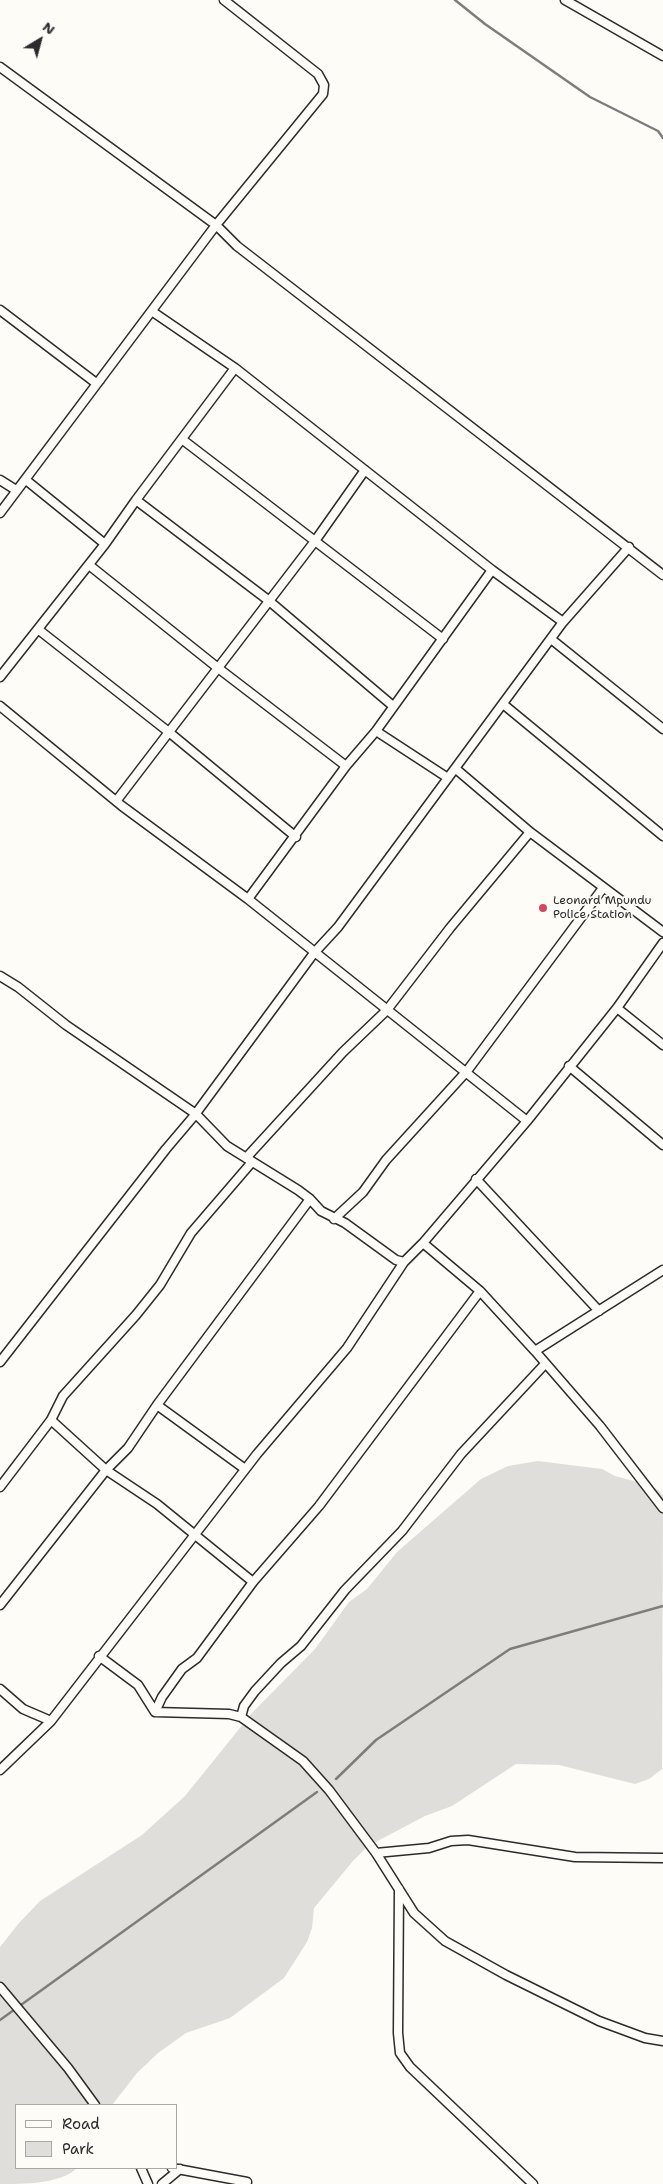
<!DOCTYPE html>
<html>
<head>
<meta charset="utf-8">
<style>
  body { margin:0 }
  #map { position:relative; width:663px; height:2184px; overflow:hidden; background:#fdfcf7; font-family:"Shantell Sans",sans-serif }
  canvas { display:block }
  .legend { position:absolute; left:15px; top:2104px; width:162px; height:65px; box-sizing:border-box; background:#fdfcf7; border:1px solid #a9a8a5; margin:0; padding:6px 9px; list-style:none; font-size:15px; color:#2b2b2b }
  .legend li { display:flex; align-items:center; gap:10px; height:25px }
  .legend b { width:25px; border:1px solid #a9a8a5 }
  .north { position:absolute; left:15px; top:15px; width:50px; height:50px; -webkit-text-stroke:4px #fdfcf7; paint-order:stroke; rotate:37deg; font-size:14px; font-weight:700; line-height:20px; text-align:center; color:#2b2b2b }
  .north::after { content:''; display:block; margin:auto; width:18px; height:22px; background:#2b2b2b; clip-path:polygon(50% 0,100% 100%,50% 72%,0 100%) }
</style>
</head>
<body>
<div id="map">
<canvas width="663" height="2184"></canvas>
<ul class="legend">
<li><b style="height:6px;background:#fdfcf7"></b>Road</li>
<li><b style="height:14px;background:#dfdeda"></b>Park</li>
</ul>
<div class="north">N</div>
</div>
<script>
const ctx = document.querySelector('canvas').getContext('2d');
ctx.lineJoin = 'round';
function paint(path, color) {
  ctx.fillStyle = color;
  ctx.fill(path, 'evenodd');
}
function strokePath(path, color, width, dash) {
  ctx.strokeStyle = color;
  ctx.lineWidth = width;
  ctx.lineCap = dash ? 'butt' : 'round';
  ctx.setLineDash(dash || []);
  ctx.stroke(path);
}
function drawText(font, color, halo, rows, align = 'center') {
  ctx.font = font + ' "Shantell Sans",sans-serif';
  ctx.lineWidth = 4;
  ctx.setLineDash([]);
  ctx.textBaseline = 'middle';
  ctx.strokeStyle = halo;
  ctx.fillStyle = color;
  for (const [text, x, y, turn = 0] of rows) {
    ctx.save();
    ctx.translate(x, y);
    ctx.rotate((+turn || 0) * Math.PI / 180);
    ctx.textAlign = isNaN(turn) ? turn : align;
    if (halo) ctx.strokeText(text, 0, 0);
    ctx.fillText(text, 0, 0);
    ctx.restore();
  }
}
const green = new Path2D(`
  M538,1461L602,1469L615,1476L645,1484L658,1490L663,1496L662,1769L649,1779L635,1784L559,1765L516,1764L452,1806L425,1816L368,1846L353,1861L314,1908L312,1928L307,1942L284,1978L230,2018L186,2033L158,2053L137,2073L112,2105H16V2168H77C61,2184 24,2184 0,2184V1947L19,1923L40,1901L142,1835L185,1796L252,1713L315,1649L349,1602L367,1589L397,1552L481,1479L508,1466Z`);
const stream = new Path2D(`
  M455,0L485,24L590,97L658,131L663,138
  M336,1779L376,1740L510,1649L663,1606
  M0,2020L317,1792`);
const minor = new Path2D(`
  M565,0L663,56
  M0,67L216,225L237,246L663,575
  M0,310L96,383L100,380
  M153,312L235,368L492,570L563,622
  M183,440L443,639
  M0,480L16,490
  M26,480L105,544
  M136,500L268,600L393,706
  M0,513L216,225L323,94L324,85L318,74L224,0
  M89,565L218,668L346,766
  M39,630L170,733L296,837
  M551,639L663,729
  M0,677L105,544L136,500L235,368
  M503,704L663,836
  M0,706L122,806L248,899L527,1121
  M376,731L448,778
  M456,769L530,832L663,932
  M117,800L315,541L365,470
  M248,899L346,766L376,731L492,570
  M0,976L18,987L66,1025L196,1114L227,1146L298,1190L310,1199L321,1211L345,1223L396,1260L404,1262L423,1243L527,1121L617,1008L663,943
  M617,1008L663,1045
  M569,1066L663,1145
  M246,1158L343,1052L387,1010L450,928L530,832
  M252,1162L191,1233L160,1285L136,1315L63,1396L51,1420L106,1470L157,1504L253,1582L319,1506L480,1291
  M476,1179L599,1311
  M334,1219L363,1192L386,1160L467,1071L603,888
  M423,1243L480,1291L535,1351L600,1426L663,1508
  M535,1351L663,1270
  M0,1362L166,1149L194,1116L314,953L338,927L563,622L629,547
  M157,1405L245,1469
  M0,1487L51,1420
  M0,1605L106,1470L128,1448L157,1405L310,1199
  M99,1656L138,1685L155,1712L229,1714L241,1717L303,1761L329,1790L376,1853L414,1913L445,1941L506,1975L599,2021L645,2038L663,2041
  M0,1689L23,1709L51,1721
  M155,1712L162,1697L182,1669L197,1658L253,1582
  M241,1717L244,1706L255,1691L281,1663L301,1646L345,1590L402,1531L461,1454L545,1364
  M0,1770L51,1721L257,1454L347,1348L404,1262
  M376,1853L429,1848L451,1841L468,1840L575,1857L663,1858
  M399,1889L398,2033L400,2053L410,2067L533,2184
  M0,1987L68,2068L95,2105
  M141,2168L148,2184
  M172,2168L247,2182
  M162,2184L180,2169`);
const markers = [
  [543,908,5,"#d1495b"]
];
const poiNames = [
  ["Leonard Mpundu",553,901],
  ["Police Station",553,915]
];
paint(green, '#dfdeda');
strokePath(stream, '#7e7d7b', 2.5);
strokePath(minor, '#2b2b2b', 11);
strokePath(minor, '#fdfcf7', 8);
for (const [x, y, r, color] of markers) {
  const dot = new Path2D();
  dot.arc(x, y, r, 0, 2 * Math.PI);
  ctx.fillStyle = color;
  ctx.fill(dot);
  strokePath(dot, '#fdfcf7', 2);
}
drawText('12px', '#2b2b2b', '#fdfcf7', poiNames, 'left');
</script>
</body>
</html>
